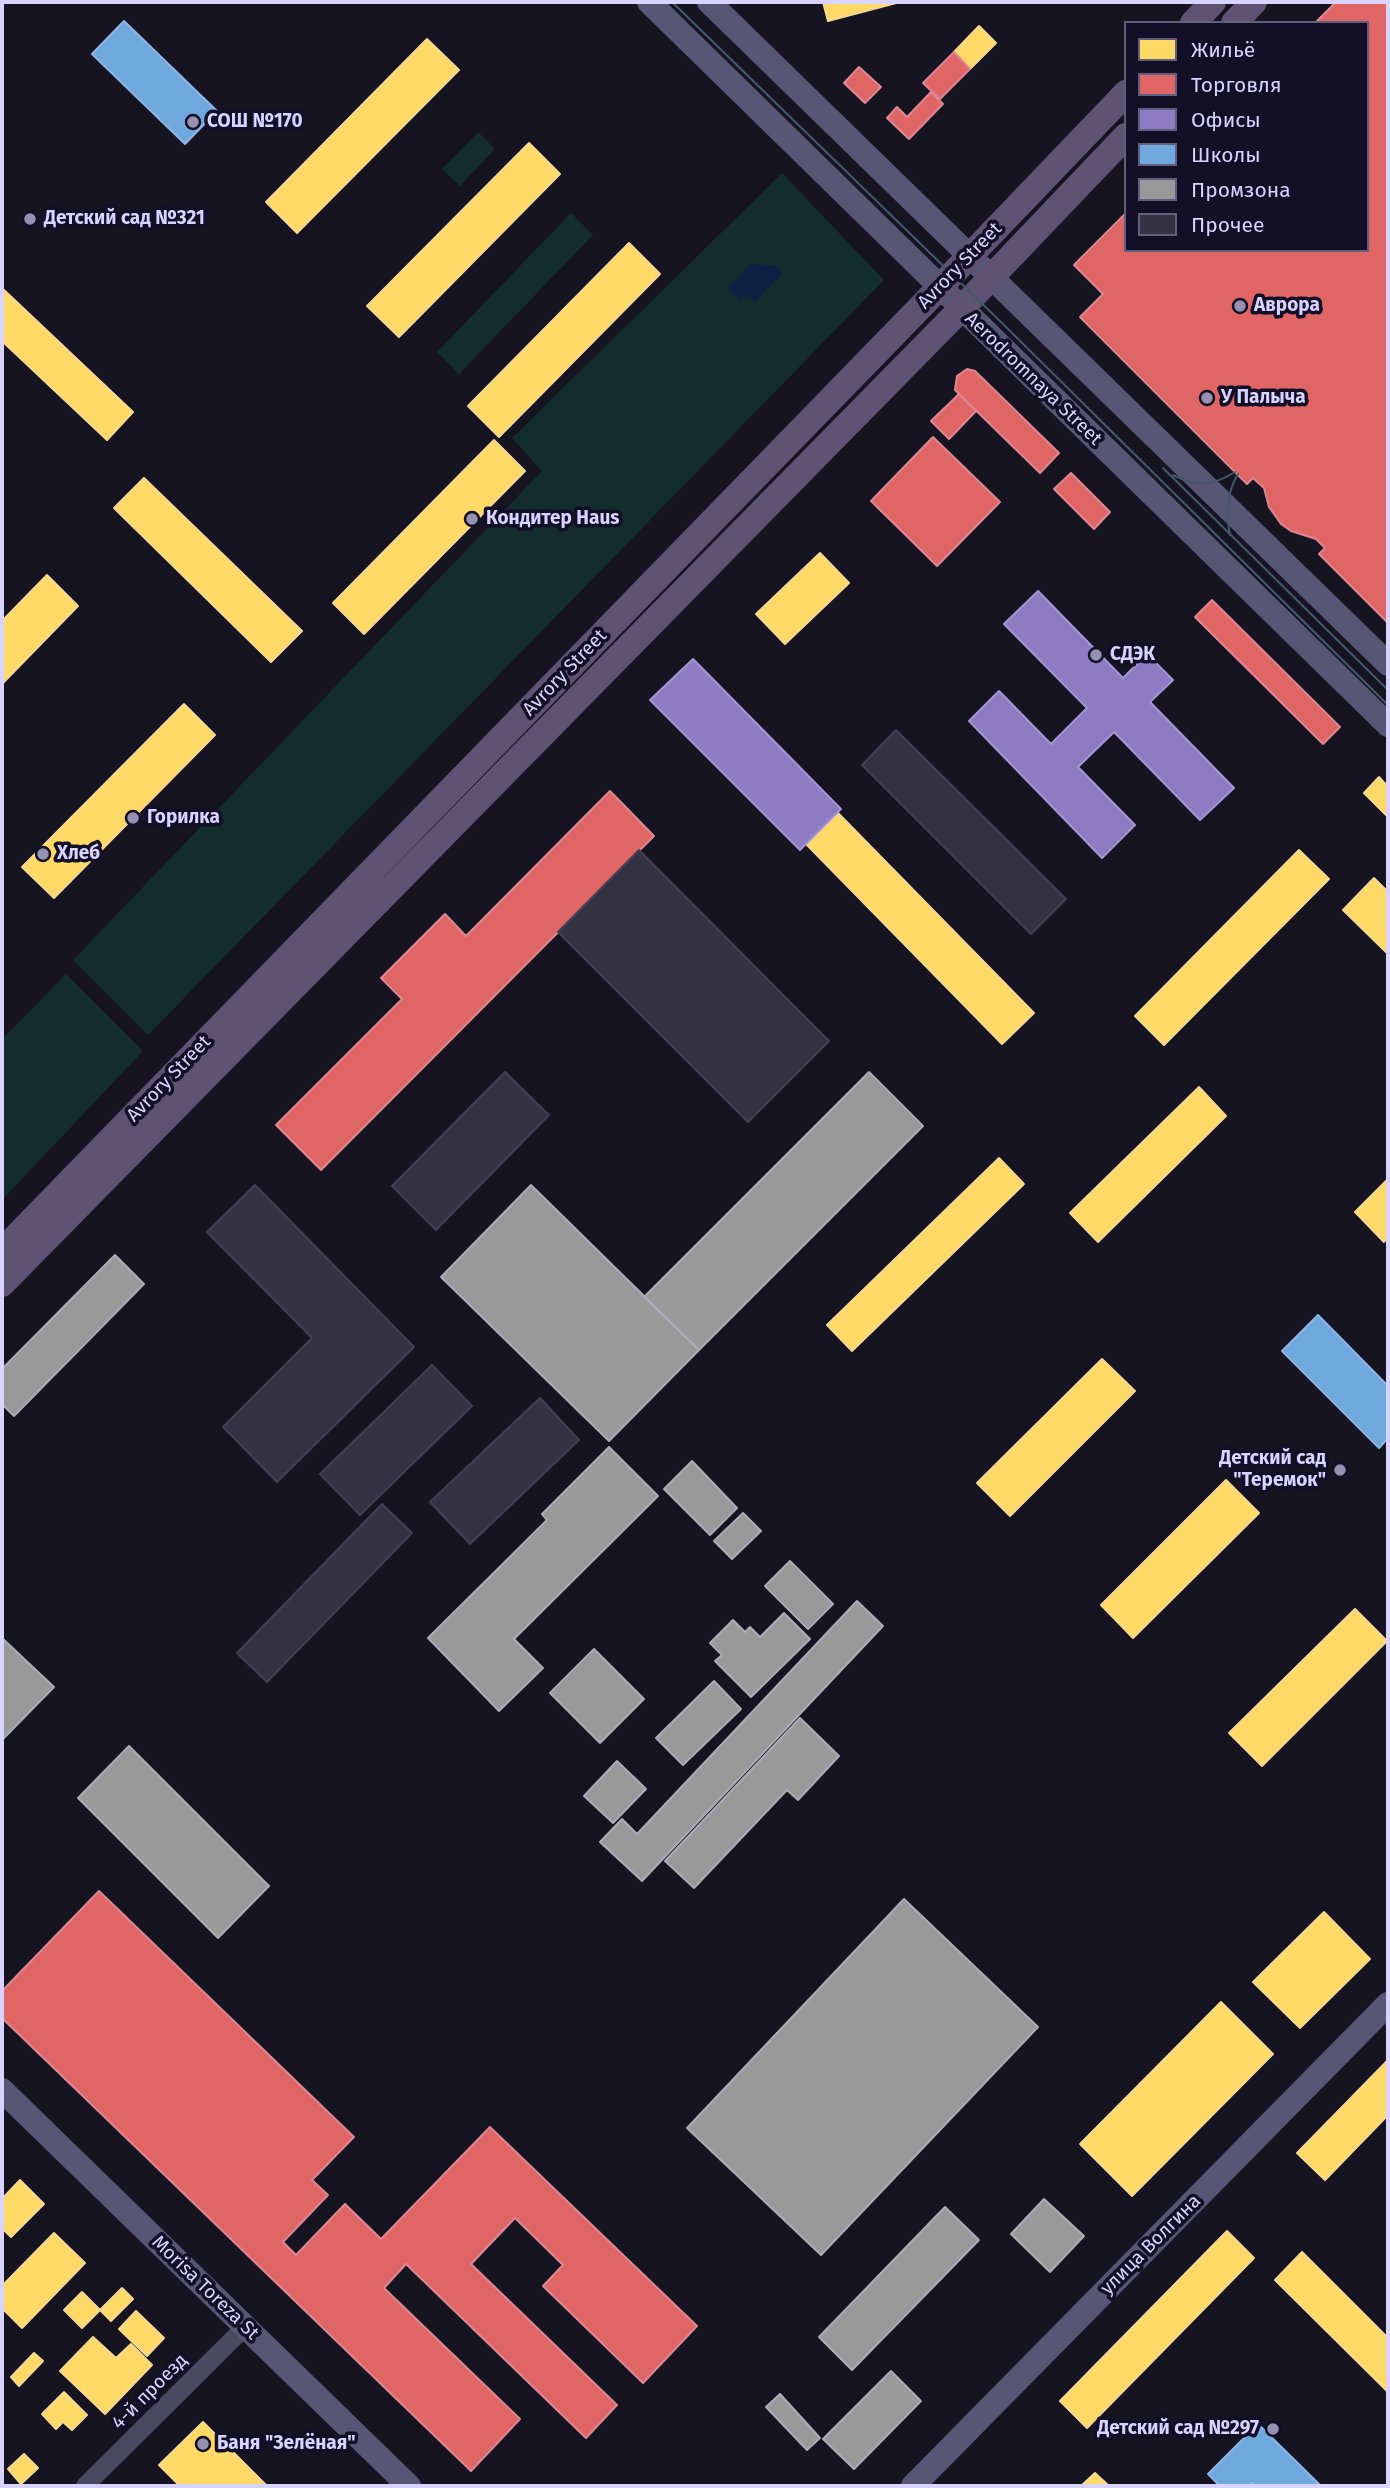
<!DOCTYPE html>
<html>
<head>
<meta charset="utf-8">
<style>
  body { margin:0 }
  #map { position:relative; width:1390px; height:2488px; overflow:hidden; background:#161421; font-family:"Fira Sans",sans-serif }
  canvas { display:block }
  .frame { position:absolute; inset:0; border:4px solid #d9d4ff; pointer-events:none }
  .legend { position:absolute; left:1124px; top:21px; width:245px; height:231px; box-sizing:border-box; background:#130f26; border:2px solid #625e7d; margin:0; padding:9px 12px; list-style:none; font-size:21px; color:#d9d4ff }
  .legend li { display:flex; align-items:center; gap:14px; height:35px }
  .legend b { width:35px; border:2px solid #625e7d }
</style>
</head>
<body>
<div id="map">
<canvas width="1390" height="2488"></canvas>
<div class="frame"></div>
<ul class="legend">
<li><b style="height:19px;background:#ffd966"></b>Жильё</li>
<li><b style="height:19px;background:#e06666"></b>Торговля</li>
<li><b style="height:19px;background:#8e7cc3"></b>Офисы</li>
<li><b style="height:19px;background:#6fa8dc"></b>Школы</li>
<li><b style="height:19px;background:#999"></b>Промзона</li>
<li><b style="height:19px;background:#343243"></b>Прочее</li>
</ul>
</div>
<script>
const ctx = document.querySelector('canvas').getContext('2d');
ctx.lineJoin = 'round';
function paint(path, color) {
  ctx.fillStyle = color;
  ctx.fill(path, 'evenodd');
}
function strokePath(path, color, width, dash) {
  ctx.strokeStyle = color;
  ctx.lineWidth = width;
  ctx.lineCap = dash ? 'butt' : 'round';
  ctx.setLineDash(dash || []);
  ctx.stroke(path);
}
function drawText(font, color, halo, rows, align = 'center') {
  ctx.font = font + ' "Fira Sans",sans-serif';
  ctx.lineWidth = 7;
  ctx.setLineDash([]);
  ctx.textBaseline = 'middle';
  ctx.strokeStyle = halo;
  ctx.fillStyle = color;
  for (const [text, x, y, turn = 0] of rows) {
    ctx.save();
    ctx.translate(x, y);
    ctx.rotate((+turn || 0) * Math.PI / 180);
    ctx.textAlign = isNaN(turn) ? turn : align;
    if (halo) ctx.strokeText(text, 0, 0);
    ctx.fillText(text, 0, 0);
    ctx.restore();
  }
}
const green = new Path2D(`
  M478,132L495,149L460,186L442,169Z
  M782,173L884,280L148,1035L73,960L542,471L512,438Z
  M571,213L593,235L459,374L437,352Z
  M66,974L143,1051L2,1200V1039Z`);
const water = new Path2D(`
  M751,264L776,266L782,273L755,302L747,294L741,301L727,288Z`);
const homes = new Path2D(`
  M823,2H900L828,21Z
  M979,26L996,43L970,69L954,52Z
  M427,39L459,70L297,233L266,202Z
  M529,143L560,174L399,337L367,306Z
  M629,243L660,274L499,437L468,406Z
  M4,290L133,412L107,440L2,341V292Z
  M494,440L525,471L364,634L333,603Z
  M144,478L302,631L271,662L114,508Z
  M820,553L849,583L785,644L756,614Z
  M47,575L78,606L2,684V621Z
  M184,704L215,735L54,898L22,867Z
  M1379,777L1388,787V817L1364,793Z
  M838,813L1034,1013L1002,1044L806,844Z
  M1299,850L1329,879L1164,1045L1135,1016Z
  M1374,878L1388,892V954L1343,910Z
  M1199,1087L1226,1116L1098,1242L1070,1213Z
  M999,1158L1024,1184L852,1351L827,1325Z
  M1388,1179V1237L1384,1242L1355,1212Z
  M1102,1359L1135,1391L1010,1516L977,1483Z
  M1226,1480L1259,1513L1133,1638L1101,1605Z
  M1355,1609L1387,1641L1262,1766L1229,1733Z
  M1324,1912L1370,1959L1300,2028L1253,1982Z
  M1221,2002L1273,2054L1132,2196L1080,2144Z
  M1388,2060V2115L1325,2180L1297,2153Z
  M20,2180L44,2204L11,2237L2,2228V2199Z
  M1227,2231L1254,2258L1087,2428L1060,2401Z
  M54,2233L85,2263L22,2328L2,2308V2286Z
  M1302,2252L1388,2338V2392L1275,2280Z
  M122,2288L133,2299L111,2321L100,2310Z
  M82,2292L100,2310L82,2328L64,2310Z
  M136,2311L164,2338L147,2356L119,2329Z
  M93,2337L116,2358L131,2344L152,2365L105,2414L60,2371Z
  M34,2353L43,2361L19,2386L11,2377Z
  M64,2392L87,2415L72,2430L63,2422L56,2429L42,2414Z
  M203,2422L267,2486H180L159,2465Z
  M24,2454L38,2468L21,2484L8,2469Z
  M1095,2473L1109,2486H1081Z`);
const shops = new Path2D(`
  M1336,2H1388V623L1319,554L1325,548L1316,539L1291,531L1281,524L1269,507L1264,488L1253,478L1247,484L1080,317L1103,294L1074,265L1126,213V250H1367V23H1315Z
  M954,52L970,69L940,99L923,83Z
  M859,67L881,87L865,103L844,83Z
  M931,92L943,104L909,139L887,118L897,107L907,117Z
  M967,369L975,371L1059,453L1040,473L955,390L957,376Z
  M959,394L976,411L949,439L931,421Z
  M933,437L1000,502L937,566L871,501Z
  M1071,473L1110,512L1094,529L1054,489Z
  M1212,600L1340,727L1323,744L1195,617Z
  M610,791L654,836L321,1170L276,1125L402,999L381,978L445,914L466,936Z
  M99,1891L354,2137L312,2180L328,2195L283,2242L296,2255L345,2204L381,2239L490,2127L697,2326L643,2383L543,2286L563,2265L515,2218L471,2264L617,2405L586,2438L406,2264L384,2288L520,2419L471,2471L2,2018V1991Z`);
const offices = new Path2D(`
  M1038,591L1123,678L1147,654L1173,680L1150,702L1234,788L1200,820L1114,732L1078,767L1135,825L1102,858L969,721L999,691L1051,744L1087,708L1004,624Z
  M693,659L841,809L800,850L650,700Z`);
const schools = new Path2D(`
  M124,21L217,111L185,144L92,54Z
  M1318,1315L1388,1386V1438L1379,1448L1282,1351Z
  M1258,2424L1321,2486H1255L1252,2483L1249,2486H1220L1208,2474Z`);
const industry = new Path2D(`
  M869,1072L923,1126L699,1350L644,1297Z
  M531,1185L699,1350L609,1441L441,1277Z
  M115,1255L144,1284L14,1416L2,1404V1369Z
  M609,1447L658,1496L514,1639L543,1668L499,1711L428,1638L547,1520L542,1514Z
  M692,1461L737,1508L710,1535L664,1489Z
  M743,1513L761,1531L732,1559L714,1541Z
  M790,1561L833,1604L808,1629L765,1586Z
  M857,1601L883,1626L642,1881L600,1842L622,1819L637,1834Z
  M784,1613L810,1639L751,1697L715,1661L722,1655L710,1643L733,1620L745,1632L750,1627L760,1637Z
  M2,1638L54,1687L2,1740Z
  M594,1649L644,1699L600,1743L550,1693Z
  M714,1681L741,1709L683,1765L656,1738Z
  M800,1718L839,1756L798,1800L787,1790L694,1888L665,1861Z
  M129,1746L269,1886L218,1938L78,1798Z
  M617,1761L646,1789L613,1823L584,1796Z
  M904,1899L1038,2027L821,2255L687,2128Z
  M1044,2199L1084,2236L1050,2272L1011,2234Z
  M945,2207L979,2240L852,2370L819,2337Z
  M891,2371L921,2401L854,2469L823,2439Z
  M780,2394L820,2438L807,2450L766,2407Z`);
const building = new Path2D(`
  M896,730L1066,899L1031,934L862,765Z
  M639,850L829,1041L748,1122L558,932Z
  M505,1072L549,1115L436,1230L392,1186Z
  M255,1185L414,1347L277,1482L223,1427L312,1338L207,1232Z
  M432,1365L472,1406L360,1515L320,1474Z
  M540,1398L579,1440L470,1544L430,1502Z
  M382,1504L412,1533L267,1682L237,1653Z`);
const street = new Path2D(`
  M85,2486L245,2327`);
const secondary = new Path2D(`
  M649,2L1388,725
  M709,2L1388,664
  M2,2090L409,2486
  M913,2486L1388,2004`);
const primary = new Path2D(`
  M1193,23L1213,2
  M1234,23L1254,2
  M2,1251L940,287L1126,93
  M2,1284L962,308L1126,136`);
const tram = new Path2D(`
  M672,2L1004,325L1388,705
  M1163,468L1388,690
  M1173,475C1198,488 1212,486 1235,472
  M1230,535C1226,515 1227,492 1238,474`);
const markers = [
  [193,122,7,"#9591b1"],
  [30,219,7,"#9591b1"],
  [1240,306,7,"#9591b1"],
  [1207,398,7,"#9591b1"],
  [472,519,7,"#9591b1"],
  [1096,655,7,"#9591b1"],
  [133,818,7,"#9591b1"],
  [43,854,7,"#9591b1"],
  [1340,1470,7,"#9591b1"],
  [1273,2429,7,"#9591b1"],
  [203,2444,7,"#9591b1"]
];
const poiNames = [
  ["СОШ №170",207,122],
  ["Детский сад №321",44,219],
  ["Аврора",1254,306],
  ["У Палыча",1221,398],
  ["Кондитер Haus",486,519],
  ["СДЭК",1110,655],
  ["Горилка",147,818],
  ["Хлеб",57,854],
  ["Детский сад",1326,1459,"right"],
  ["\"Теремок\"",1326,1481,"right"],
  ["Детский сад №297",1259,2429,"right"],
  ["Баня \"Зелёная\"",217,2444]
];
const streetNames = [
  ["Avrory Street",960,266,-46],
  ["Aerodromnaya Street",1033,379,44],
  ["Avrory Street",565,673,-46],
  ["Avrory Street",169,1079,-46],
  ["улица Волгина",1151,2245,-45],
  ["Morisa Toreza St",205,2288,44],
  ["4-й проезд",150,2392,-45]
];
paint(green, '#132c2d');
paint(water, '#0d2144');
paint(homes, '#ffd966');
strokePath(homes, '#f4d894', 2);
paint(shops, '#e06666');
strokePath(shops, '#de8794', 2);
paint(offices, '#8e7cc3');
strokePath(offices, '#a496d5', 2);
paint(schools, '#6fa8dc');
strokePath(schools, '#8fb5e6', 2);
paint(industry, '#999');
strokePath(industry, '#acabb8', 2);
paint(building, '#343243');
strokePath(building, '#433f54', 2);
strokePath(street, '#4a4962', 18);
strokePath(secondary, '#575674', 24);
strokePath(primary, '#5e5373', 26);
strokePath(tram, '#43596b', 2);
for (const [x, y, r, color] of markers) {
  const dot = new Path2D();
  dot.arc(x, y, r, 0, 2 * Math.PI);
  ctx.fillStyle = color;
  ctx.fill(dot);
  strokePath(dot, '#130f26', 2.5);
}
drawText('bold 19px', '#d9d4ff', '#130f26', poiNames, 'left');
drawText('19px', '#d9d4ff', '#130f26', streetNames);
</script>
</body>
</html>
